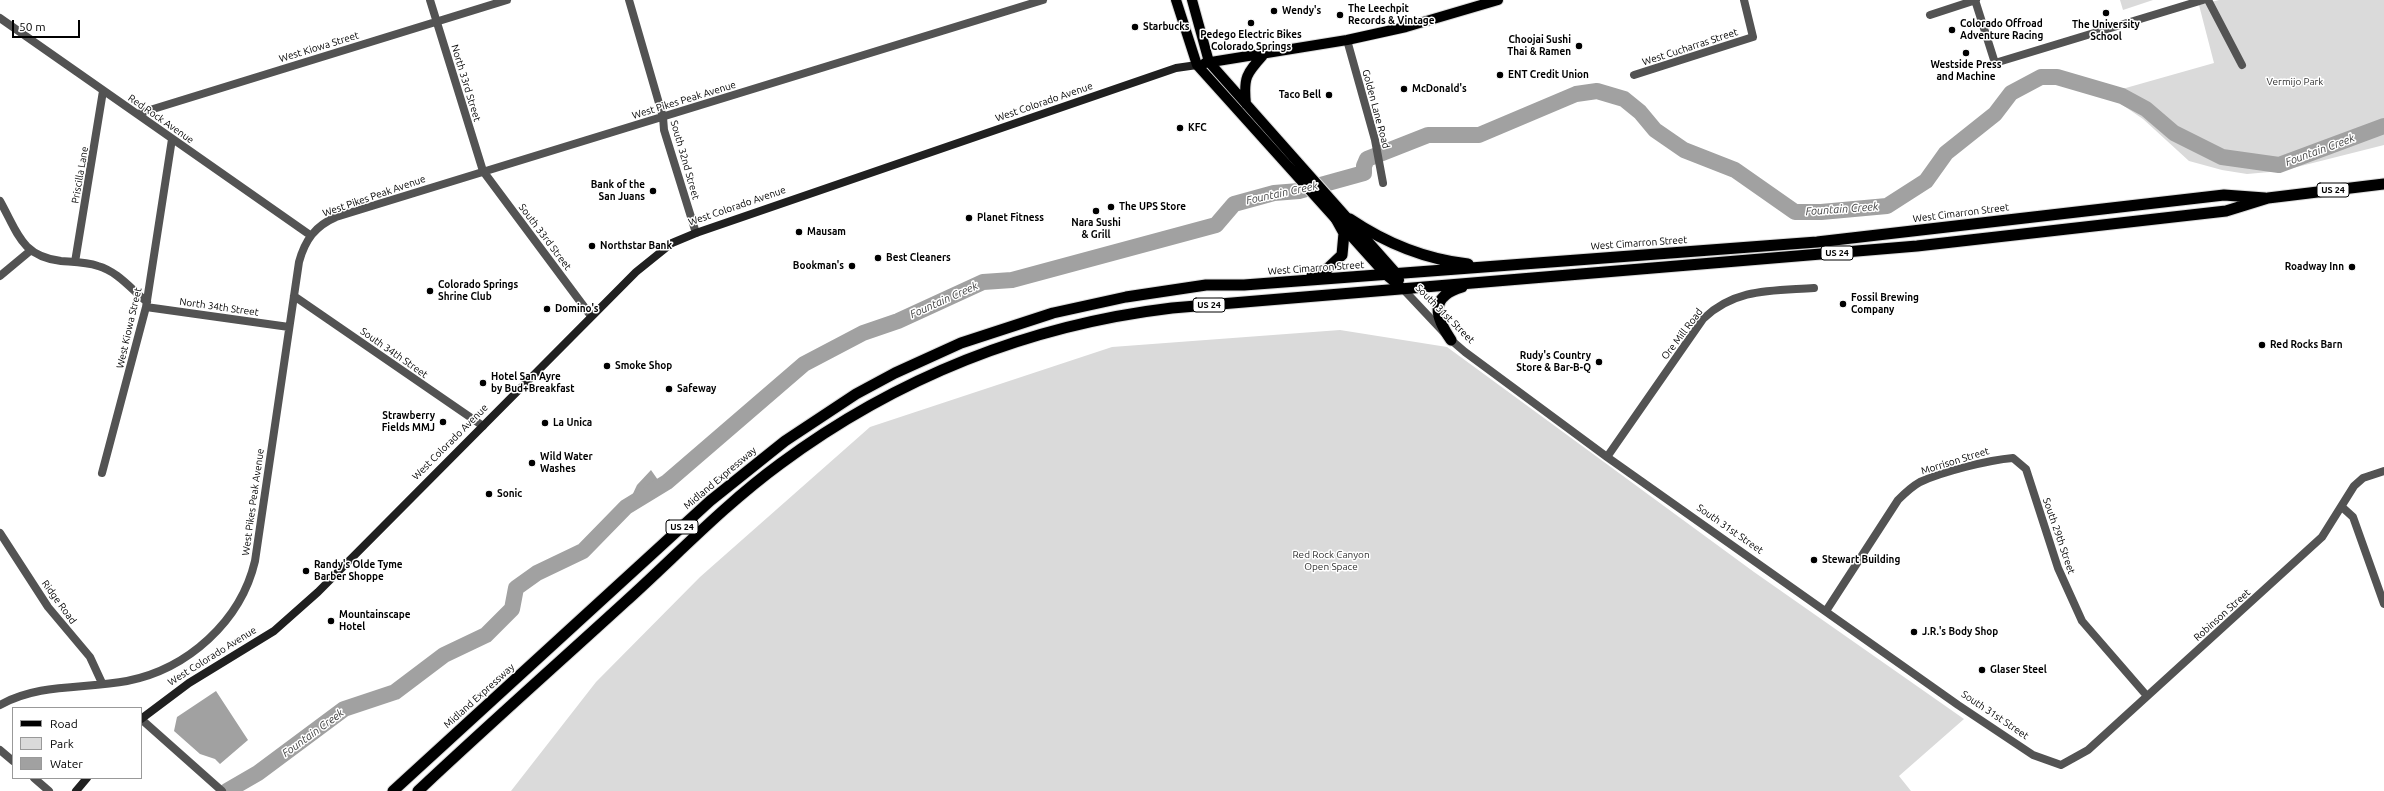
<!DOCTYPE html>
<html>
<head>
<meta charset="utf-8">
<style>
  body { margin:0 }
  #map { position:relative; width:2384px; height:791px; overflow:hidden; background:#fff; font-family:Ubuntu,sans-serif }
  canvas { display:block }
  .legend { position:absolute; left:12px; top:707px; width:130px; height:72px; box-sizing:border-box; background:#fff; border:1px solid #999; margin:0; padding:5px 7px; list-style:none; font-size:12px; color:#000 }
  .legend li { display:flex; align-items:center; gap:8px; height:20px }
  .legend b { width:20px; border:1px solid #999 }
  .scale { position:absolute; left:12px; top:20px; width:68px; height:18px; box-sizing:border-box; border:2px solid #000; border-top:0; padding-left:5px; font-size:12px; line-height:14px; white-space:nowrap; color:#000; -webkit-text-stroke:3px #fff; paint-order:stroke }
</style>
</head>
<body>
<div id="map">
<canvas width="2384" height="791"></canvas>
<ul class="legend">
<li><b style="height:5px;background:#000"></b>Road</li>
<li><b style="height:11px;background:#dadada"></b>Park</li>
<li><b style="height:11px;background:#a1a1a1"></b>Water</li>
</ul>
<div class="scale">50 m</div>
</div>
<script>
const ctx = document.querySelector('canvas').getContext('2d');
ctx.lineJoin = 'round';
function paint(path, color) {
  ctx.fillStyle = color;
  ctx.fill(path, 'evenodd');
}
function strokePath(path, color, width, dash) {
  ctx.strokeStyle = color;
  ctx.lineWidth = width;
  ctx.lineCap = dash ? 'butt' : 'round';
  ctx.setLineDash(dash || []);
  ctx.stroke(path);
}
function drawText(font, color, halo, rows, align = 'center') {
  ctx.font = font + ' Ubuntu,sans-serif';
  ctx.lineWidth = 3;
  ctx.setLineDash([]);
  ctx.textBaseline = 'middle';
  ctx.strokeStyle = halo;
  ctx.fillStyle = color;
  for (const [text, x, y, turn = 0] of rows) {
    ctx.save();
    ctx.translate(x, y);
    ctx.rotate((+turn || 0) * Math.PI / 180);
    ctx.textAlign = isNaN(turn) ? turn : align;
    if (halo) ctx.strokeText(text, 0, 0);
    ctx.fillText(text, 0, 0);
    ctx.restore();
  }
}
const green = new Path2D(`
  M2120,0H2153L2123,10Z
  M2219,0H2384V145L2281,171L2247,174L2222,170L2189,161L2143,119L2118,102L2101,95L2214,63L2199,5Z
  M1340,330L1447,347L1754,572L1964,719L1899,776L1911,791H511L596,682L700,577L870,427L1112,347Z`);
const water = new Path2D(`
  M651,470L665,490L648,502L632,507L629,502L637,485Z
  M216,691L248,740L220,764L215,759L200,754L174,731L177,717Z`);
const river = new Path2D(`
  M227,791L258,773L344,709L395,692L444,655L486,635L512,609L516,588L537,573L583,551L626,507L667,482L804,364L863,333L898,321L983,282L1012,280L1216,225L1234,204L1274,193L1299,191L1364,173V166L1367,159L1428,135H1479L1576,94L1597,91L1624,99L1640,112L1655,130L1684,150L1735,170L1795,212H1821L1887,206L1926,181L1946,153L1995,114L2011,93L2041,77H2057L2122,96L2146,109L2174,133L2222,157L2279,165L2384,126`);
const minor = new Path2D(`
  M430,0L483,171L591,316
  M629,0L663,117L664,130L696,233
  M1975,0L1995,63L2203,0
  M2208,0L2242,65
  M1930,15L1976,0
  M0,18L310,235
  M1347,40L1375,140L1383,183
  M1634,75L1753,37L1744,0
  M137,114L507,0
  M0,201C18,233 21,256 61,261C73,262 86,262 98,266C117,271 132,290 147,302
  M75,262L103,91
  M0,276L30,251
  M1403,289L1451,340L1465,352L1607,457L1958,705L2033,755L2061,765L2088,750L2322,537L2354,486L2363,478L2384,471
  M294,296L483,426
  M146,307L289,327
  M1607,457L1703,319C1735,288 1772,291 1814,288
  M102,473L146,307L172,139
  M2342,507L2353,517L2384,604
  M0,533L48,607L90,657L102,683
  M1826,611L1898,500C1905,493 1911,487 1920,482C1942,472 1988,460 2013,458L2026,469L2058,568L2082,621L2147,696
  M0,705C39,683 85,689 127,681C188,669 241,621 255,561L299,262C305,240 315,226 336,217L1043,0
  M141,719L222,791
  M0,750L13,761
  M34,778L49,791`);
const secondary = new Path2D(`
  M141,719L189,683L274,631L318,592L636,272L672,243L696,233L1176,68L1197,65
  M76,791L87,778`);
const primary = new Path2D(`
  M1176,0L1197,65L1386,275L1403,289
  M1192,0L1209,62L1397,274L1399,280
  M1205,63L1347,40L1406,27L1498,0
  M1246,104C1243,76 1247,73 1265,53`);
const trunk = new Path2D(`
  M1350,219C1387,244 1424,259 1468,264
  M1312,275L1324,272L1342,255L1344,233L1334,215
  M1451,340C1436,318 1428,297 1462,287
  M393,791L710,501L785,441L856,394L895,373L961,343L1053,313L1126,297L1206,285H1244L1817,242L2224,195L2265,198
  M418,791C486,727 556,665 625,602C676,556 724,505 780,464C896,378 1029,325 1172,308L1917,246L2226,211L2268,198L2384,184`);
const markers = [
  [1274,11,4,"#000"],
  [2106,13,4,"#000"],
  [1340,15,4,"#000"],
  [1251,23,4,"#000"],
  [1135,27,4,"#000"],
  [1952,30,4,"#000"],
  [1579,46,4,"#000"],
  [1966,53,4,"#000"],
  [1500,75,4,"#000"],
  [1404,89,4,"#000"],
  [1329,95,4,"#000"],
  [1180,128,4,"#000"],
  [653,191,4,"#000"],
  [1111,207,4,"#000"],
  [1096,211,4,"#000"],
  [969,218,4,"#000"],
  [799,232,4,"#000"],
  [592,246,4,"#000"],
  [878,258,4,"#000"],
  [852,266,4,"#000"],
  [2352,267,4,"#000"],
  [430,291,4,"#000"],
  [1843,304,4,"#000"],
  [547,309,4,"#000"],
  [2262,345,4,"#000"],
  [1599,362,4,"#000"],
  [607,366,4,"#000"],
  [483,383,4,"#000"],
  [669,389,4,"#000"],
  [443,422,4,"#000"],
  [545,423,4,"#000"],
  [532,463,4,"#000"],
  [489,494,4,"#000"],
  [1814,560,4,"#000"],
  [306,571,4,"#000"],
  [331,621,4,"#000"],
  [1914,632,4,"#000"],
  [1982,670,4,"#000"]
];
const shields = [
  [2333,190,32],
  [1837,253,32],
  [1209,305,32],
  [682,527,32]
];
const shieldNames = [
  ["US 24",2333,190],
  ["US 24",1837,253],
  ["US 24",1209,305],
  ["US 24",682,527]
];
const poiNames = [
  ["The Leechpit",1348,9],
  ["Records & Vintage",1348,21],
  ["Wendy's",1282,11],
  ["Colorado Offroad",1960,24],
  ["Adventure Racing",1960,36],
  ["The University",2106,25,"center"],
  ["School",2106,37,"center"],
  ["Starbucks",1143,27],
  ["Pedego Electric Bikes",1251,35,"center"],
  ["Colorado Springs",1251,47,"center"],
  ["Choojai Sushi",1571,40,"right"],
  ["Thai & Ramen",1571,52,"right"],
  ["Westside Press",1966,65,"center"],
  ["and Machine",1966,77,"center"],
  ["ENT Credit Union",1508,75],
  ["McDonald's",1412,89],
  ["Taco Bell",1321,95,"right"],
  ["KFC",1188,128],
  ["Bank of the",645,185,"right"],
  ["San Juans",645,197,"right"],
  ["The UPS Store",1119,207],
  ["Planet Fitness",977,218],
  ["Nara Sushi",1096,223,"center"],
  ["& Grill",1096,235,"center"],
  ["Mausam",807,232],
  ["Northstar Bank",600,246],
  ["Best Cleaners",886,258],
  ["Bookman's",844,266,"right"],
  ["Roadway Inn",2344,267,"right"],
  ["Colorado Springs",438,285],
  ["Shrine Club",438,297],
  ["Fossil Brewing",1851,298],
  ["Company",1851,310],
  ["Domino's",555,309],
  ["Red Rocks Barn",2270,345],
  ["Rudy's Country",1591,356,"right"],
  ["Store & Bar-B-Q",1591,368,"right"],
  ["Smoke Shop",615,366],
  ["Hotel San Ayre",491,377],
  ["by Bud+Breakfast",491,389],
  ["Safeway",677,389],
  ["Strawberry",435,416,"right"],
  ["Fields MMJ",435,428,"right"],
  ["La Unica",553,423],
  ["Wild Water",540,457],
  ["Washes",540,469],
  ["Sonic",497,494],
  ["Stewart Building",1822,560],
  ["Randy's Olde Tyme",314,565],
  ["Barber Shoppe",314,577],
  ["Mountainscape",339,615],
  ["Hotel",339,627],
  ["J.R.'s Body Shop",1922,632],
  ["Glaser Steel",1990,670]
];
const streetNames = [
  ["West Kiowa Street",319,47,-17],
  ["West Cucharras Street",1690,47,-18],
  ["North 33rd Street",466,83,73],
  ["West Pikes Peak Avenue",684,100,-17],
  ["West Colorado Avenue",1044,102,-19],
  ["Golden Lane Road",1376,109,75],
  ["Red Rock Avenue",161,119,35],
  ["South 32nd Street",685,160,74],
  ["Priscilla Lane",80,175,-80],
  ["West Pikes Peak Avenue",374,196,-19],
  ["West Colorado Avenue",737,206,-19],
  ["West Cimarron Street",1961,213,-7],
  ["South 33rd Street",545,237,53],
  ["West Cimarron Street",1639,243,-4],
  ["West Cimarron Street",1316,268,-4],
  ["North 34th Street",219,307,8],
  ["South 31st Street",1445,314,45],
  ["West Kiowa Street",129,328,-77],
  ["Ore Mill Road",1682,334,-53],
  ["South 34th Street",394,353,35],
  ["West Colorado Avenue",450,442,-45],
  ["Morrison Street",1955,461,-17],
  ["Midland Expressway",720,478,-40],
  ["West Pikes Peak Avenue",253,502,-82],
  ["South 31st Street",1730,529,35],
  ["South 29th Street",2059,536,71],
  ["Ridge Road",59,602,54],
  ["Robinson Street",2222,615,-42],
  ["West Colorado Avenue",212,656,-32],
  ["Midland Expressway",479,696,-42],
  ["South 31st Street",1995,715,34]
];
const parkNames = [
  ["Vermijo Park",2295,82],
  ["Red Rock Canyon",1331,555],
  ["Open Space",1331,567]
];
const waterNames = [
  ["Fountain Creek",2320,150,-20],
  ["Fountain Creek",1282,193,-12],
  ["Fountain Creek",1842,209,-4],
  ["Fountain Creek",944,300,-24],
  ["Fountain Creek",313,733,-36]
];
paint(green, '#dadada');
paint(water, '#a1a1a1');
strokePath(river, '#a1a1a1', 16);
strokePath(primary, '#dbdbdb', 12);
strokePath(trunk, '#dbdbdb', 13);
strokePath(minor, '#535353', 8);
strokePath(secondary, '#202020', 8);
strokePath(primary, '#000', 10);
strokePath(trunk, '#000', 11);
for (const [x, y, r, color] of markers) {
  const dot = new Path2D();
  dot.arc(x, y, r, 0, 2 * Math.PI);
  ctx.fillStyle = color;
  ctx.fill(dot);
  strokePath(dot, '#fff', 1.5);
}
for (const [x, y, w] of shields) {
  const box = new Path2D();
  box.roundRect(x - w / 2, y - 7, w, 14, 3);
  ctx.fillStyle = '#fff';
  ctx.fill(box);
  strokePath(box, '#000', 1);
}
drawText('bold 9px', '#000', null, shieldNames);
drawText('bold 10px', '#000', '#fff', poiNames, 'left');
drawText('10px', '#000', '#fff', streetNames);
drawText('10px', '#313131', '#fff', parkNames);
drawText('italic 11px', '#424242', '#fff', waterNames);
</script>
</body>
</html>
